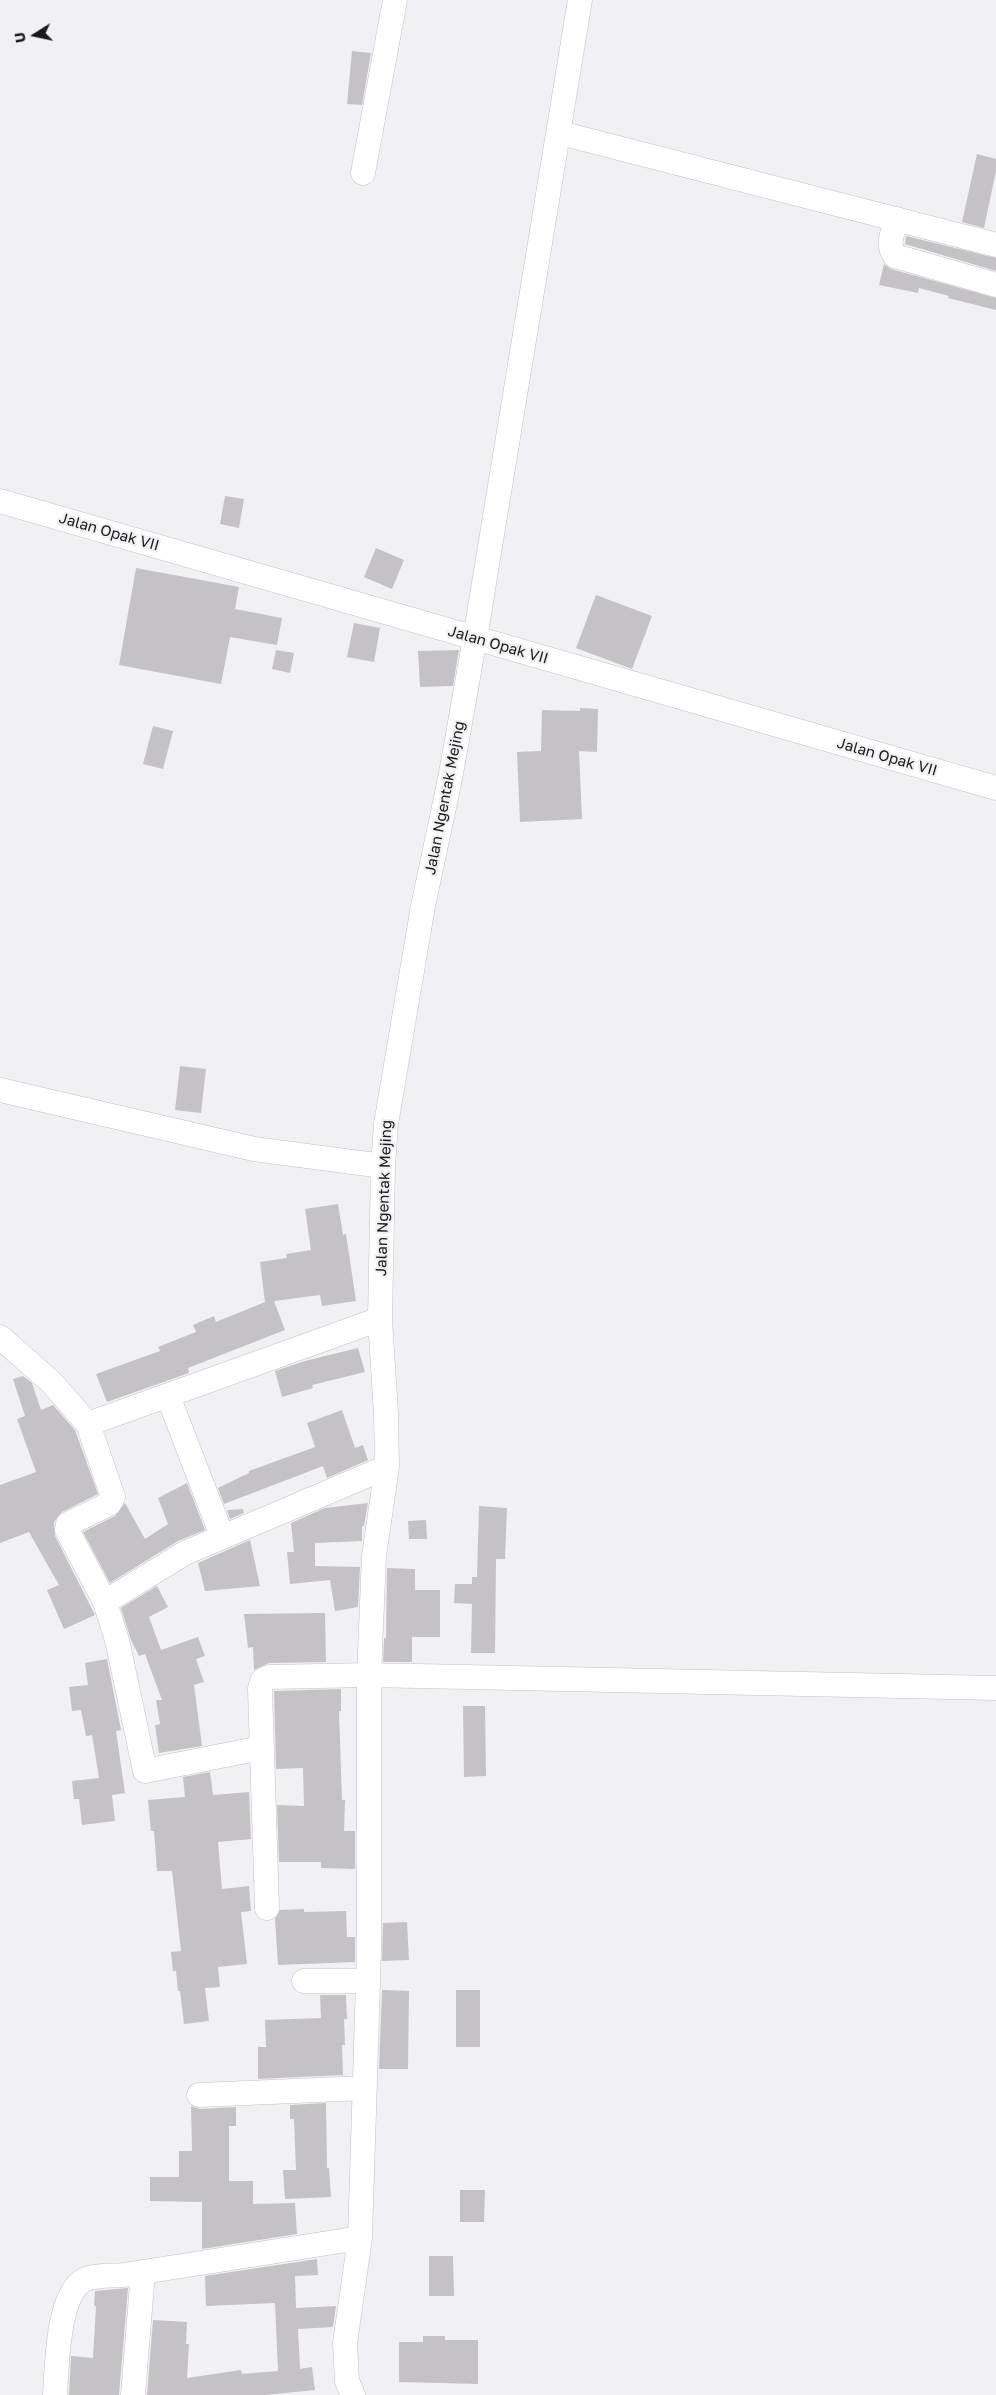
<!DOCTYPE html>
<html>
<head>
<meta charset="utf-8">
<style>
  body { margin:0 }
  #map { position:relative; width:996px; height:2395px; overflow:hidden; background:#f1f0f5; font-family:"Golos Text",sans-serif }
  canvas { display:block }
  .north { position:absolute; left:10px; top:10px; width:50px; height:50px; -webkit-text-stroke:4px #f1f0f5; paint-order:stroke; rotate:260deg; font-size:14px; font-weight:700; line-height:20px; text-align:center; color:#19191a }
  .north::after { content:''; display:block; margin:auto; width:18px; height:22px; background:#19191a; clip-path:polygon(50% 0,100% 100%,50% 72%,0 100%) }
</style>
</head>
<body>
<div id="map">
<canvas width="996" height="2395"></canvas>
<div class="north">U</div>
</div>
<script>
const ctx = document.querySelector('canvas').getContext('2d');
ctx.lineJoin = 'round';
function paint(path, color) {
  ctx.fillStyle = color;
  ctx.fill(path, 'evenodd');
}
function strokePath(path, color, width, dash) {
  ctx.strokeStyle = color;
  ctx.lineWidth = width;
  ctx.lineCap = dash ? 'butt' : 'round';
  ctx.setLineDash(dash || []);
  ctx.stroke(path);
}
function drawText(font, color, halo, rows, align = 'center') {
  ctx.font = font + ' "Golos Text",sans-serif';
  ctx.lineWidth = 4.5;
  ctx.setLineDash([]);
  ctx.textBaseline = 'middle';
  ctx.strokeStyle = halo;
  ctx.fillStyle = color;
  for (const [text, x, y, turn = 0] of rows) {
    ctx.save();
    ctx.translate(x, y);
    ctx.rotate((+turn || 0) * Math.PI / 180);
    ctx.textAlign = isNaN(turn) ? turn : align;
    if (halo) ctx.strokeText(text, 0, 0);
    ctx.fillText(text, 0, 0);
    ctx.restore();
  }
}
const building = new Path2D(`
  M352,51L371,53L362,105L347,104Z
  M977,154L996,159V171L984,228L962,222Z
  M906,236L996,258V271L905,244Z
  M884,264L891,269L996,298V310L948,298L949,296L919,288L918,293L879,285Z
  M225,496L244,499L239,528L220,524Z
  M376,548L404,560L392,589L364,577Z
  M136,568L239,587L235,609L282,618L277,645L230,637L221,684L119,665Z
  M596,595L652,616L632,669L576,648Z
  M354,623L380,628L374,662L347,657Z
  M276,650L294,653L290,673L272,669Z
  M459,650L453,686L420,687L418,651Z
  M580,708L598,709L597,752L579,751L582,819L520,822L517,752L541,751L542,710L580,711Z
  M153,726L173,731L163,769L143,764Z
  M180,1066L206,1069L201,1113L175,1110Z
  M338,1204L343,1235L346,1234L356,1301L322,1306L320,1295L274,1301L285,1330L188,1368L189,1373L107,1402L96,1374L160,1351L158,1347L196,1332L193,1325L214,1316L216,1322L265,1302L260,1262L287,1258L286,1254L311,1250L305,1209Z
  M358,1348L365,1372L312,1385L313,1388L282,1397L275,1371L305,1361Z
  M23,1376L32,1383L41,1410L53,1405L75,1430L98,1494L62,1512L54,1522L55,1536L95,1615L64,1629L47,1590L59,1585L29,1532L0,1543V1485L36,1472L17,1419L25,1416L13,1379Z
  M342,1410L355,1448L363,1445L368,1460L327,1478L323,1466L224,1504L218,1488L249,1473V1471L315,1447L307,1423Z
  M187,1483L205,1530L178,1541L110,1583L83,1532L115,1516L125,1503L145,1539L168,1524L158,1498Z
  M368,1503L364,1526H362V1541L315,1543V1566L360,1567L358,1607L335,1611L330,1580L290,1584L287,1552H294L291,1523L325,1508Z
  M479,1506L507,1508L505,1559H496L495,1653H471L472,1604L454,1603L455,1584H472V1577H477Z
  M243,1509L244,1513L230,1519L227,1510Z
  M426,1520L427,1539H409L408,1521Z
  M250,1540L260,1586L205,1591L198,1563Z
  M387,1568L415,1569V1590H440V1637H412V1662H383L384,1638H386Z
  M157,1586L168,1607L149,1617L161,1650L198,1637L205,1656L196,1659L204,1682L194,1685L202,1746L159,1753L155,1725L160,1724L156,1700H162L145,1654L139,1656L131,1640L121,1608Z
  M325,1613L326,1662L269,1663L254,1670L253,1647L248,1648L244,1614Z
  M107,1659L121,1730L116,1731L125,1793L112,1795L115,1821L82,1825L79,1799H74L72,1781L99,1778L92,1735L86,1736L81,1710L72,1711L69,1687L88,1685L85,1663Z
  M341,1689V1711H339L342,1800H345L344,1831H355V1869L321,1868V1862H279L277,1805L304,1806L303,1768L276,1769L274,1691Z
  M463,1706H485L486,1776L464,1777Z
  M210,1772L213,1795L249,1792L251,1839L218,1842L222,1889L249,1886L251,1911L241,1912L247,1964L218,1967L220,1987L205,1988L209,2021L184,2024L180,1991H178L176,1971H173L171,1952L181,1951L172,1871H157L154,1831H151L148,1800L185,1797L183,1777Z
  M304,1909V1912L346,1911L347,1937H355V1962L278,1965L275,1919L280,1910Z
  M407,1922L409,1960L382,1961L383,1923Z
  M382,1990L409,1991L408,2069H379Z
  M456,1990H480V2047H456Z
  M320,1995H346L347,2019H344L345,2045H342L343,2075L258,2079V2047H266L265,2020L321,2018Z
  M326,2103L327,2168H329L331,2197L285,2199L283,2170H296L294,2119H290V2105Z
  M191,2106L200,2109L236,2107V2126H229V2181H253V2204L295,2203L297,2234L202,2249V2202L150,2201V2177H179V2151H192Z
  M460,2190H485L484,2222H460Z
  M429,2256H453L454,2296H429Z
  M317,2259L318,2275L295,2276L296,2308L336,2306L333,2327L298,2329L300,2369L312,2367L315,2390L265,2395H147L153,2320L187,2322L186,2344H189L187,2378L241,2370L242,2374L278,2371L275,2303L206,2306L205,2276Z
  M128,2288L119,2395H69L71,2356L93,2358L96,2306H94L95,2291Z
  M423,2336H445V2340H478V2384L399,2382V2342H423Z`);
const minor = new Path2D(`
  M560,133L996,245
  M363,173L395,0
  M897,219C893,232 886,244 895,256L996,285
  M0,501L996,788
  M0,1090L254,1149L383,1166
  M0,1337L51,1382L88,1424L113,1497L109,1504L68,1524L67,1530L105,1602
  M168,1396L222,1536
  M88,1424L380,1319
  M261,1748L145,1771L117,1640L105,1602L185,1553L387,1467
  M267,1908L260,1689L262,1681L269,1677L369,1675L996,1688
  M304,1981H368
  M199,2095L365,2088
  M55,2395C57,2368 57,2291 86,2279C96,2275 113,2276 124,2275L360,2238
  M133,2395L143,2272
  M353,2395L347,2381L345,2343L360,2238L369,1950V1675L374,1556L387,1467L386,1414L380,1319L383,1166L386,1124L423,906L450,779L475,638L580,0`);
const streetNames = [
  ["Jalan Opak VII",109,532,16],
  ["Jalan Opak VII",498,645,16],
  ["Jalan Opak VII",887,757,16],
  ["Jalan Ngentak Mejing",445,798,-79],
  ["Jalan Ngentak Mejing",384,1198,-88]
];
paint(building, '#c4c2c6');
strokePath(minor, '#c1c1c6', 25);
strokePath(minor, '#fff', 24);
drawText('15px', '#19191a', '#f1f0f5', streetNames);
</script>
</body>
</html>
